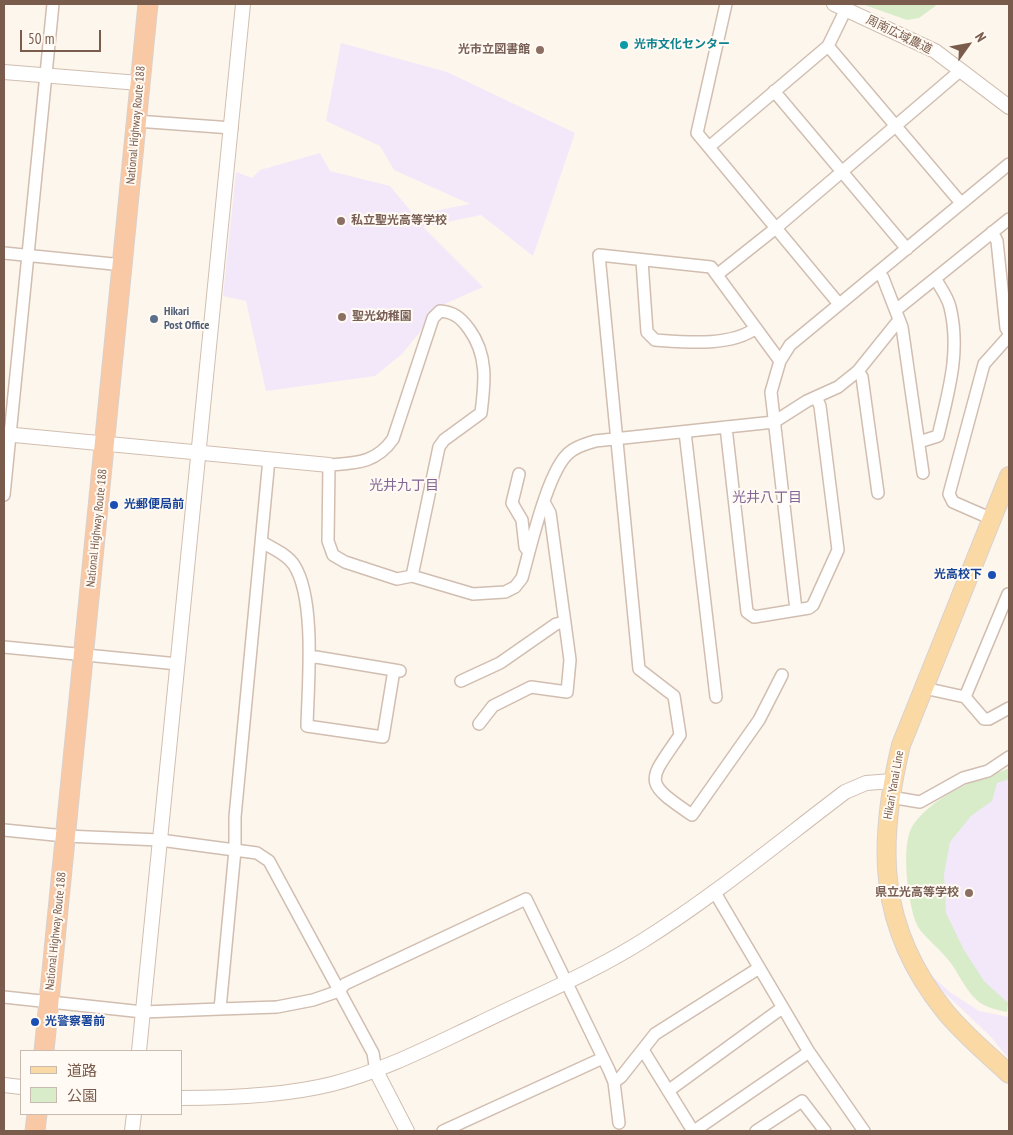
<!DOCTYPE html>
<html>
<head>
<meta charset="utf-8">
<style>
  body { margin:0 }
  #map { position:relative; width:1013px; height:1135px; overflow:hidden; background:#fdf6ec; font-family:"PT Sans Narrow","Noto Sans JP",sans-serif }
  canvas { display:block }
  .frame { position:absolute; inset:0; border:5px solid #7a5c4d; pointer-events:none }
  .legend { position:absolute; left:20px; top:1050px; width:162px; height:65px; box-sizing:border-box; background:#fffaf3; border:1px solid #cabbb1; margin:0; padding:6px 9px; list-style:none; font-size:15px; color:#7a5c4d }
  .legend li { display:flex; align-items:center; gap:10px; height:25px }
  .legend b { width:25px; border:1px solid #cabbb1 }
  .north { position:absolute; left:943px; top:20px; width:50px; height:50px; -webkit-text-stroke:4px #fffaf3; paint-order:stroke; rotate:58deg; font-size:14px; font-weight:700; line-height:20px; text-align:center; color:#7a5c4d }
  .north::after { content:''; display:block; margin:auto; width:18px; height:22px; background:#7a5c4d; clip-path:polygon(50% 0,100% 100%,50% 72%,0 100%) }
  .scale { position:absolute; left:20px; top:30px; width:81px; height:22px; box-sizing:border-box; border:2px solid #7a5c4d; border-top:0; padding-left:6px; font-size:15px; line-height:18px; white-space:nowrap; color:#7a5c4d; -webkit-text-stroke:4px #fffaf3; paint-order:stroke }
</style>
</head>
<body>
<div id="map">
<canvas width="1013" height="1135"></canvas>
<div class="frame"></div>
<ul class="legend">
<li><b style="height:6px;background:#fbd9a5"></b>道路</li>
<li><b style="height:14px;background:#d8ecc9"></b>公園</li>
</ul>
<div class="north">N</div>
<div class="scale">50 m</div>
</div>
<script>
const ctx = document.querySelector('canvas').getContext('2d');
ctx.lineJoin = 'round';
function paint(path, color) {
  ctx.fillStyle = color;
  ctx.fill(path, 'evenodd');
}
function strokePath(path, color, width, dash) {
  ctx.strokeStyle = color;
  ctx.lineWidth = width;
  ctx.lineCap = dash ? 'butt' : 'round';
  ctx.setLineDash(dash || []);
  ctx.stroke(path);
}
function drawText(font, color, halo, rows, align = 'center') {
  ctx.font = font + ' "PT Sans Narrow","Noto Sans JP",sans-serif';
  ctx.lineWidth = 4;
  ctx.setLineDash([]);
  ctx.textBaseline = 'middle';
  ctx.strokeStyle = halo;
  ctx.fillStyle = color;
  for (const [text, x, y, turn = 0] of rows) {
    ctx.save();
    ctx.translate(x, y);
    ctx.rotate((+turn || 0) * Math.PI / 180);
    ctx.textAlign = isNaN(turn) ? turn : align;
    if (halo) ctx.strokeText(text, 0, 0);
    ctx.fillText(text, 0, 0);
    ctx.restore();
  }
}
const education = new Path2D(`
  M341,43L447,72L575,133L533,256L481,215L423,227L483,287L431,310L420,332L402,354L375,376L266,391L246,301L223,296L236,172L252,178L260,170L320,153L330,171L390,186L414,215L470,204L394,170L380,146L326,121Z
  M1009,774V1007L987,992L944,937L932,846L945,817Z
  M933,977L951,993L979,1011L1009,1017V1059L991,1037L929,978Z`);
const green = new Path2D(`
  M862,4H938L919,18L907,20Z
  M1009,768V779L997,783L992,801L971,816L950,842L944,874L946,913L964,950L984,981L1008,1003L1007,1012C998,1010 987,1008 979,1002C967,993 959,974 950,962C943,952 921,934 917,925C908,905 900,844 913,825C929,803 956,788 981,778C990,774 1000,773 1009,768Z`);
const minor = new Path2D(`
  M726,4L697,133L839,304
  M828,46L961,203
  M774,91L907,249
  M136,121L232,128
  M709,147L828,46L846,9
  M992,232L997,241L1006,328L1009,333
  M4,253L123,265
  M642,261L647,332L655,340C684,342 731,347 756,328
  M879,273L883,278L902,327L923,473
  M718,274L776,228L961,70
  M896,310L1009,219
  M780,361L711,267L599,255L639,669L674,696L680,735C648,782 642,781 692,815L759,720L782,675
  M858,371L862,377L878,493
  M726,427L747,612L754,617L809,608L813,605L838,550L820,406L816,397
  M685,432L716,697
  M919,442L938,436C948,393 961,352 950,307C948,298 941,288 936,280
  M519,474L512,503L522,520L525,547L529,552
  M4,495L53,4
  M992,519L953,502L949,494L984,364L1009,336
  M262,542C273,549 287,554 294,565C316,599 308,685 307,726L383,737L394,670
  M412,576L439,447L444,440L481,413C485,382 488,355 469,329C461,318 454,312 440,311L433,318L393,439C376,463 357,463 329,465L328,541L333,555L345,562L397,579L412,576L473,594L505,592L515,587L522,578C530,550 548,468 570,452C577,446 586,444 595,441L774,422L807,401L838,387L858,371L899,320
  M796,610L771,392L780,361L790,345L1009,164
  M4,647L178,664
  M309,659L316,657L400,671
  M461,681L500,663L556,624L565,622
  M924,688L965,697L984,719H989L1009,708
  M965,697L1008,594
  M479,724L493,706L531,687L567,692L570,660L550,513L544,502
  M890,797L920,802L963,778L988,771L1009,757
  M4,830L65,836L160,840L257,853L269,861L373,1053L376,1071
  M714,891L809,1052L864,1131
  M4,997L143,1012L220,1009L277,1007L313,1000L339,991L345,984L526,899L609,1070L614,1082L619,1123
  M220,1009L235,850V817L269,459
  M643,1050L693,1131
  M614,1082L621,1077L655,1034L759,968
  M668,1091L782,1008
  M443,1131L603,1058
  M694,1131L809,1052
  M756,1131L802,1101L825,1131`);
const tertiary = new Path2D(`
  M834,4L935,51L1009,107
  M4,72L139,83
  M4,434L329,465
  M139,1051L243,4
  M376,1071L407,1131
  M4,1085L21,1087
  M181,1098C230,1098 284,1096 332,1084C383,1071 431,1046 478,1024C533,997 592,973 644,940C714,896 779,842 845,792L866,783L892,781
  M132,1131L134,1114`);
const primary = new Path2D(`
  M1009,476L901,745C877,845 877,926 944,1010C963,1034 988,1054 1009,1074`);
const trunk = new Path2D(`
  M44,1051L148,4
  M35,1131L37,1114`);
const markers = [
  [624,45,5,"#0f9aa8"],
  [540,50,5,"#8d6e63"],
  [341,221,5,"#8d6e63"],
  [342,317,5,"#8d6e63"],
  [154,319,5,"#5c6f8a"],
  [114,505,5,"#1a4fb4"],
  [992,575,5,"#1a4fb4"],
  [969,893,5,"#8d6e63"],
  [35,1022,5,"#1a4fb4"]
];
const streetNames = [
  ["周南広域農道",899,35,26],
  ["National Highway Route 188",136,125,-85],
  ["National Highway Route 188",97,528,-84],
  ["Hikari Yanai Line",894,785,-80],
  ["National Highway Route 188",56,931,-84]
];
const cultureNames = [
  ["光市文化センター",634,45]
];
const educationNames = [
  ["光市立図書館",530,50],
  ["私立聖光高等学校",351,221,"left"],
  ["聖光幼稚園",352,317,"left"],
  ["県立光高等学校",959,893]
];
const serviceNames = [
  ["Hikari",164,312],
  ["Post Office",164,326]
];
const transitNames = [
  ["光郵便局前",124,505],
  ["光高校下",982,575,"right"],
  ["光警察署前",45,1022]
];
const neighbourhoodNames = [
  ["光井九丁目",404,486],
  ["光井八丁目",767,498]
];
paint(education, '#f3e8fa');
paint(green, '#d8ecc9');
strokePath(minor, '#d1beb0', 14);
strokePath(tertiary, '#d1beb0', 16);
strokePath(primary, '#dad1cd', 20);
strokePath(trunk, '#dad1cd', 21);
strokePath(minor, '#fff', 11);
strokePath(tertiary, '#fff', 14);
strokePath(primary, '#fbd9a5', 18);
strokePath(trunk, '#f9c8a4', 19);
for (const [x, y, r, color] of markers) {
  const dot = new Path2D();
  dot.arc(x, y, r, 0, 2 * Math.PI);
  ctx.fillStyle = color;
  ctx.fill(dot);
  strokePath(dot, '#fffaf3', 2);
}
drawText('12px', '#7a5c4d', '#fffaf3', streetNames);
drawText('bold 12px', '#0d838f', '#fffaf3', cultureNames, 'left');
drawText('bold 12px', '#785e54', '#fffaf3', educationNames, 'right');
drawText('bold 12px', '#4e5e75', '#fffaf3', serviceNames, 'left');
drawText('bold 12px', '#164399', '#fffaf3', transitNames, 'left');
drawText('14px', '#846695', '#fffaf3', neighbourhoodNames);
</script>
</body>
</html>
